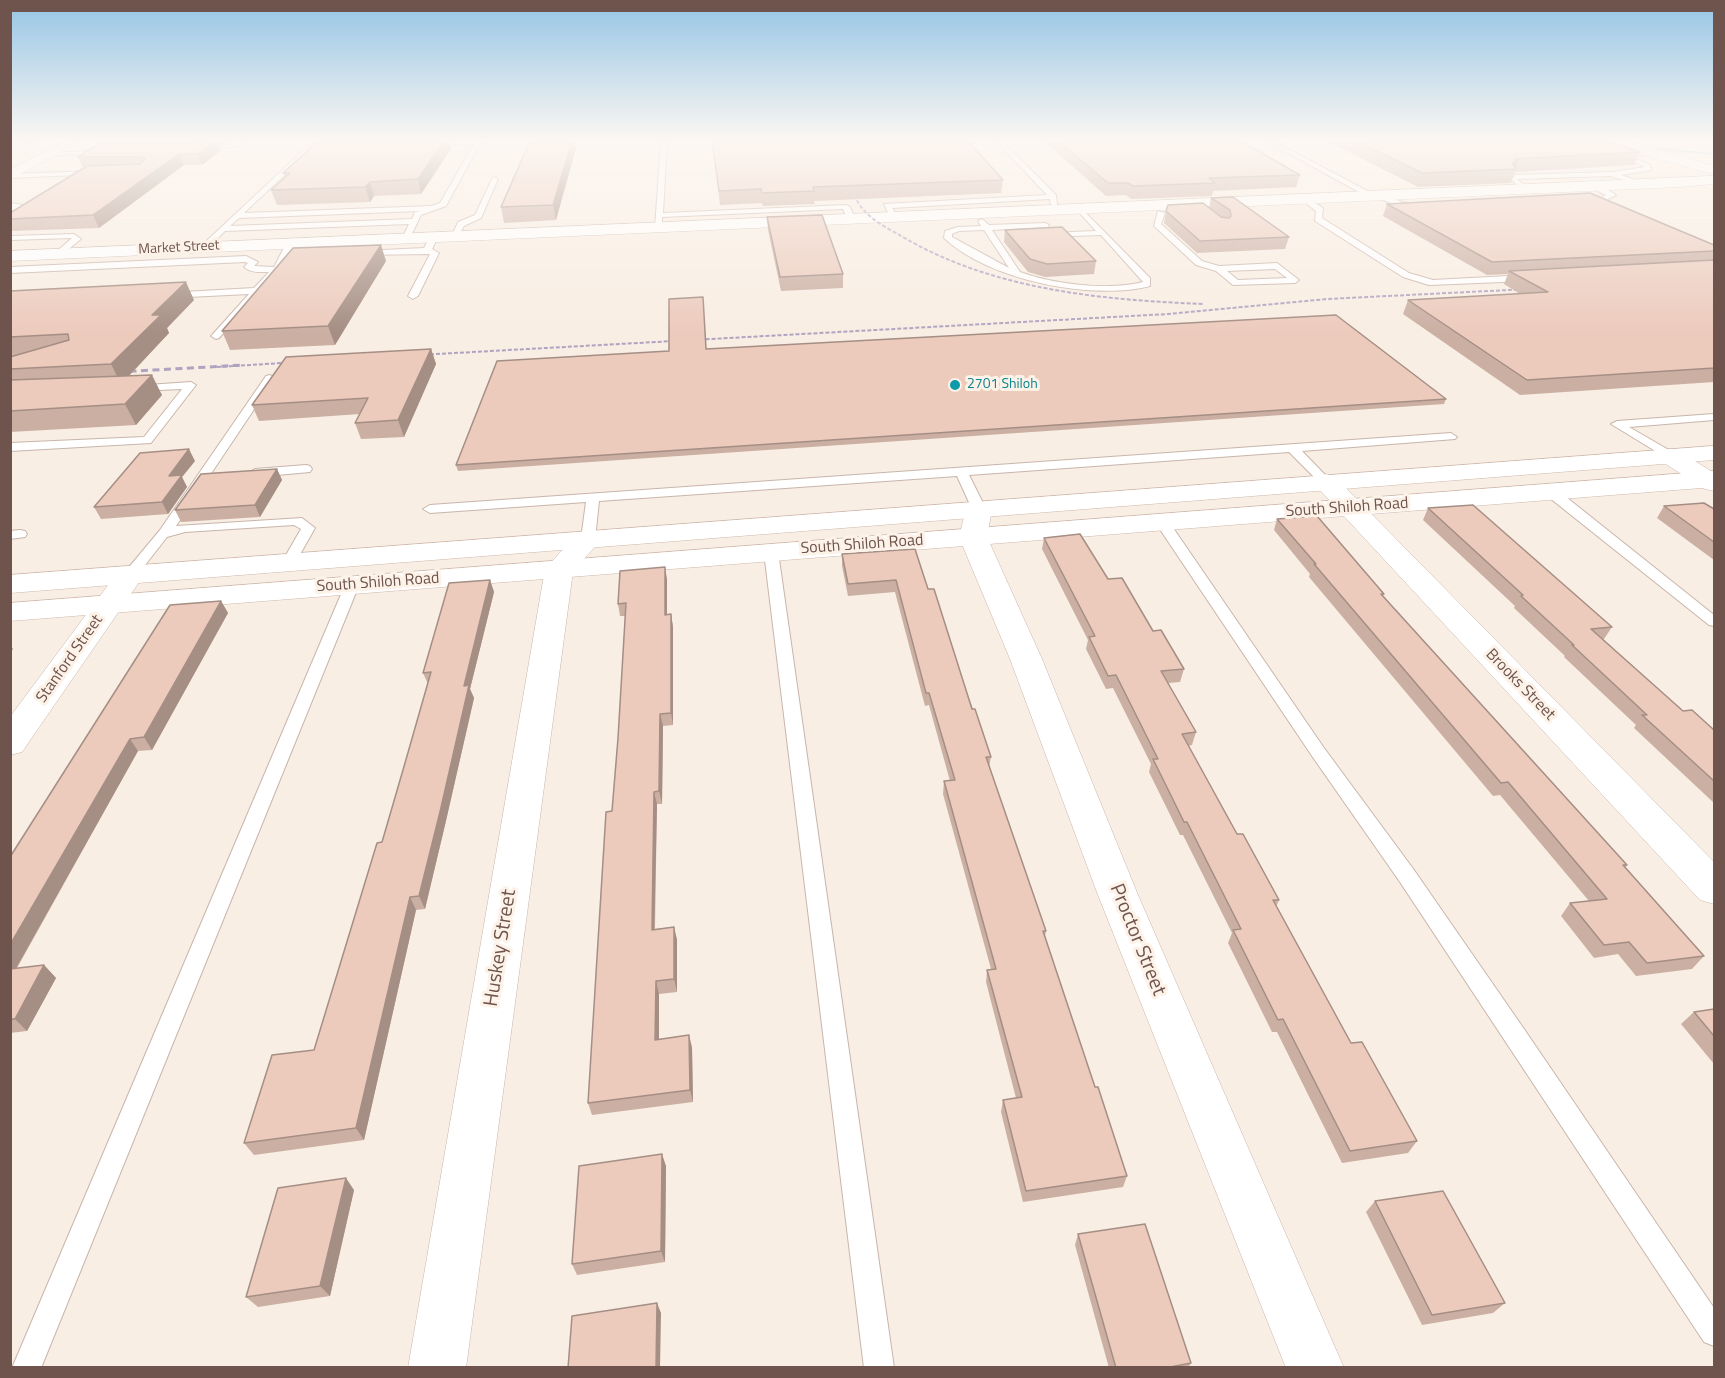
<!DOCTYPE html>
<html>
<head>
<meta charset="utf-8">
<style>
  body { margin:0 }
  #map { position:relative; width:1725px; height:1378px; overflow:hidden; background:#f9eee3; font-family:"Titillium Web",sans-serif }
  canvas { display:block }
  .frame { position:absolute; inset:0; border:12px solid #6e544c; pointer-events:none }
</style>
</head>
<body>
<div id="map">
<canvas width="1725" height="1378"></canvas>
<div class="frame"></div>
</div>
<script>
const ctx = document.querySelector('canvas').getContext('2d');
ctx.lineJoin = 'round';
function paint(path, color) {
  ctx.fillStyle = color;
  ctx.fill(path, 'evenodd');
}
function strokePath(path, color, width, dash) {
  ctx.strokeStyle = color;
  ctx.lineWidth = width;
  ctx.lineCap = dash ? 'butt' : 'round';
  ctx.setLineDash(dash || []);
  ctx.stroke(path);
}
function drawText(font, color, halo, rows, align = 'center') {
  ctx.font = font + ' "Titillium Web",sans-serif';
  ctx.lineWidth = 6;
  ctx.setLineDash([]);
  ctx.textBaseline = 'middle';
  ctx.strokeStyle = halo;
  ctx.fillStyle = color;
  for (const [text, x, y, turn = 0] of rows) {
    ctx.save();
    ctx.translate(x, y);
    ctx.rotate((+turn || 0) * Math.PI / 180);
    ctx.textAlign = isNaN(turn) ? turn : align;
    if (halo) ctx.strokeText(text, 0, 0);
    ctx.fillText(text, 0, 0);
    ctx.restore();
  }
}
const stream = new Path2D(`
  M1649,147L1714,153V155L1650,149Z`);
const service = new Path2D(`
  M10,141H36L10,145Z
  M241,141H249L234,147L199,149L196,147Z
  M467,141L481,142L446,206L421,215L409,240L402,238L409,224L225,231L207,249L200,247L307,147L332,145L335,147L311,150L244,213L431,206L440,203L474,144L427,146L424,144ZM420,211L415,212L412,219L230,226L239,218Z
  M661,141H667L663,213L846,205L850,207L855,219L848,221L843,209L662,217V226L655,228Z
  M996,141H1002L1056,195L1057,205H1051L1050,199L892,208L898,217L891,219L884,204L1047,195Z
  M1266,141H1273L1377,196L1370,198Z
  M112,150L110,153L51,155L48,153Z
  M1652,151L1654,154L1630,156L1650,165L1651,170L1621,175L1647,184L1645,187L1611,176L1517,179L1530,190L1526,192L1508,177L1511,175L1612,172L1645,167L1618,155Z
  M97,171L99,174L10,178V174Z
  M495,177L498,179L481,218L464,226L457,238H451L458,222L475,215L492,179Z
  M1594,185H1600L1616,195L1602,202L1581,203V199L1601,198L1606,195L1594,189Z
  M1382,194L1402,202L1424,207L1420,209L1397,206L1379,198Z
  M1306,197L1323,208L1322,218L1409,273L1433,280L1527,275L1531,278L1527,281L1429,285L1403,277L1315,221L1316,211L1303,201Z
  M10,203L24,205L10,213Z
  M1080,207L1150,278V286C1092,301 988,280 944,238L945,231L958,227L981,226L978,221L982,219L989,225L1045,223L1049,225L1048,227L992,230L1020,272C1052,284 1109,291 1143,282L1101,235L1046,237L1045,235L1049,233L1096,231L1076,209ZM984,230L1009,268L952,237V234L959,231Z
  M1158,211L1165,213L1161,224L1202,261L1219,266L1277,263L1299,280L1295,283L1233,285L1216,271L1196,265L1154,226ZM1275,269L1287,278L1238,280L1227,271Z
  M74,234L81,239L59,257L55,254L56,252L72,238L10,240V236Z
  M431,235L438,237L432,249L439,253L418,296L413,299L408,296L430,254L362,255L358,253L362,251L424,248Z
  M287,242L294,244L284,266L219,338L216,339L211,336L213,334L249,294L168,298L163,295L165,293L254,288L269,272C260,272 251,273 244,267L248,263L245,262L10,273V267L246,256L258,262L254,266L274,267Z
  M270,375L275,378L176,526L302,518L315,528L294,565H284L282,562L301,529L294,525L185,532L167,537L135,578H125L123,575L125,572L160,530L266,376Z
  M191,382L196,385L151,443L10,451V443L144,437L182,389L137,391L133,390V386Z
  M1714,414V420L1629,427L1674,453L1676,456L1670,460L1611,424L1617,421Z
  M1451,433L1457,437L1455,439L1302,451L1332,482L1326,486L1322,485L1289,452L969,475L986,509L979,513L972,509L957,476L599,501L595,539L588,543L581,539L586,502L430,513L423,509L430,505Z
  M306,465L310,466L312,469L310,472L255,477L249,473L255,469Z
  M1551,488L1556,489L1714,615V626L1709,625L1546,495L1545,492L1546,489Z
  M1162,518L1167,519L1324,748L1414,870L1524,1029L1714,1308V1346L1704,1342L1400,882L1312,756L1155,522Z
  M20,530L25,531L27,534L25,537L10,539V531Z
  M771,548L778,552L894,1368H864L764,552Z
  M352,581L359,585L41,1368H12L345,585Z`);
const minor = new Path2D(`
  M1714,176V184L1679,187L10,261V251Z
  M1670,449L1679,451L1714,473V491L1705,489L1661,461L1658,456L1661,451Z
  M1326,474L1335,477L1714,862V904L1700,900L1317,487L1313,482L1317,477Z
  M979,501L988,503L992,509L987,537L1042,659L1138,895L1344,1368H1286L1098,895L1010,659L959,537L966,509L970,503Z
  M588,531L598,533L602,539L573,571L466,1368H408L545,569L578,533Z
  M130,566L140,569L144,575L22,752L10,755V717L120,569Z`);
const tertiary = new Path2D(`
  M1612,141H1629L1714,166V174L1660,160L1614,144Z`);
const secondary = new Path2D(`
  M66,141H80L10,180V170Z
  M1714,446V460L10,593V575Z
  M1714,471V487L10,621V603Z`);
const railFar1 = new Path2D(`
  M849,184C853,192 856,201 862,208C872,221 889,229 903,237C993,290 1102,300 1204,304
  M418,355L1168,314L1327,299L1529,289
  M217,367L298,362`);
const rail = new Path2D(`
  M118,372L244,365`);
const wall = new Path2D(`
  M114,141H229L218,142L221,150L202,165H184L99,228L10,231V213L84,168H83L78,157L116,144Z
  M530,141H575L576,148L556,220L504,223L501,207Z
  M712,141L1003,180L1001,193L814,201L815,204L763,206L762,203L720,205Z
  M1044,141H1241L1300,175L1296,187L1213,191L1212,196L1131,199L1126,195L1106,196Z
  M1327,141H1597L1640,152L1634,165L1515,172L1511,183L1418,187Z
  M451,149L421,194L374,196L370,202L277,205L271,190L285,178L283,173Z
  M1211,198L1289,237L1285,249L1197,253L1164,223L1166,211L1209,208Z
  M1387,204L1714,251V382L1520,395L1403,314L1408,300L1520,294L1504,284L1508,274L1487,275L1383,216Z
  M767,217L843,274V288L781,291L768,230Z
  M1005,230L1096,261L1094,274L1045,277L1028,272L1004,242Z
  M386,261L335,345L230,350L222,331Z
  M10,291L194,300L167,328L169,333L129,376L162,395L136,425L10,432V357L14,356L10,357Z
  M431,349L436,364L404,437L361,439L355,423L360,414L259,421L252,405Z
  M1446,399L1444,404L458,471L456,465Z
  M195,461L182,477L187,487L168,514L101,519L94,507Z
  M277,469L282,480L260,517L181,522L175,510Z
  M1664,506L1714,509V560L1657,518Z
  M1428,508L1612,627L1604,639H1603L1683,711L1714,730V803L1634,728L1636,725L1564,657L1565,656L1514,608L1515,606L1423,520Z
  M1277,519L1384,594L1383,596L1627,865L1625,868L1704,956L1692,969L1636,976L1618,954L1594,958L1561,916L1570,903L1589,901L1500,795L1493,796L1309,577L1310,574L1274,530Z
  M1044,538L1108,579L1153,631L1184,669L1180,682L1168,683L1196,732L1192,745L1188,746L1237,834L1279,900L1276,907L1351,1043L1417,1141L1408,1153L1342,1163L1277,1032H1272L1228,943L1232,933L1183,835H1180L1149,772L1151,764L1113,688L1106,689L1086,649L1088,640L1042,549Z
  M842,554L928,589L991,757L989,767L1046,931L1045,936L1095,1087L1127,1176L1123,1187L1023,1202L1001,1112L1003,1100L1016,1098L986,982L987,970L991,969L943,794L944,781H950L929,705L925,706L895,592L848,596L842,566Z
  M667,579V615L671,614L673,627V725L663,726L662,804H657L655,929L674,927L677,940V992L659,994V1039L689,1035L692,1048L693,1102L592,1115L588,1103L618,738L625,616H620L618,604Z
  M490,580L494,592L470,689L474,698L445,825L425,909L416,910L364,1140L254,1155L244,1143L314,1050L382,842L428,684L423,673Z
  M221,601L228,613L152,750L138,751L17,968L44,965L56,978L27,1031L10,1033V857Z
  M1714,1009V1064L1681,1024L1694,1012Z
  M666,1166L665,1262L577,1275L572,1264Z
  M354,1190L330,1296L258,1307L246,1297Z
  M1375,1201L1505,1303L1493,1313L1422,1325L1366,1212Z
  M1078,1234L1191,1363L1188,1368H1109L1075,1245Z`);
const shadedWall = new Path2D(`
  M114,141H229L218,142L221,150L202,165L198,154L117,147Z
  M444,141H449L451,149L421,194L418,179Z
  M572,141H575L576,148L556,220L553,205Z
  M179,154L184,165L99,228L93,215Z
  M1518,160L1515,169L1512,163Z
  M370,182L374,196L370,202L365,187Z
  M381,245L386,261L335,345L328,326Z
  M186,282L194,300L167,328L169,333L121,384L111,364L152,315Z
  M431,349L436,364L404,437L398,420Z
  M152,375L162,395L136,425L125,404Z
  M189,449L195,461L182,477L187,487L168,514L162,502L169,476Z
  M277,469L282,480L260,517L255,505Z
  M665,567L667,579V627L665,615Z
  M490,580L494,592L470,689L474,698L445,825L425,909L419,896L464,686Z
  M221,601L228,613L152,750L144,737Z
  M671,614L673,627V725L671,713Z
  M10,645L13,649L10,653Z
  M660,714L663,726L662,804L659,791Z
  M130,739L138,751L10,979V945Z
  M654,792L657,804L654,943L652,930Z
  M410,897L416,910L364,1140L356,1128Z
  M674,927L677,940V992L674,979Z
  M44,965L56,978L27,1031L15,1019Z
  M656,981L659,994V1052L655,1040Z
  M689,1035L692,1048L693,1102L690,1090Z
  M662,1154L666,1166L665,1262L661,1251Z
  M346,1178L354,1190L330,1296L320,1286Z
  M657,1303L661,1313L660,1368H656Z`);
const building = new Path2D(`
  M199,141H216L198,154H179L93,215L10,219V213L87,166L140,164L145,159L142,157H78L99,144Z
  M318,141H444L418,179L370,182L365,187L271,190L290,173H283Z
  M530,141H572L553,205L501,207Z
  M712,141H968L1003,180L813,187L814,191L762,193L761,189L719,191Z
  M1058,141H1241L1300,175L1209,178L1215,183L1133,186L1128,183H1108Z
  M1356,141H1606L1640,152L1514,159L1518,160L1512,163L1516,169L1422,173Z
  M1590,193L1714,245V251L1492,262L1387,204Z
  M1233,197L1289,237L1200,241L1166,211L1168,205L1203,203L1221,217L1229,218L1231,216L1230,210L1211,198Z
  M822,215L843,274L780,277L767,217Z
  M1062,227L1096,261L1047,264L1030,259L1005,230Z
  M381,245L328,326L222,331L293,248Z
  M1714,260V368L1527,380L1408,300L1548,292L1509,271Z
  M186,282L152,315H161L111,364L10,369V357L69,340L68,334L10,337V291Z
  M703,297L706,349L1336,315L1446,399L456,465L497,361L669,351V299Z
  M431,349L398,420L355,423L368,398L252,405L286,357Z
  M152,375L125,404L10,411V380Z
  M189,449L169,476L182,475L162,502L94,507L140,453Z
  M277,469L255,505L175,510L201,474Z
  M1704,503L1714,509V542L1664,506Z
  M1473,505L1612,627L1591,629L1683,711L1692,710L1714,730V781L1642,715H1647L1572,645H1574L1521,596L1523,595L1428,508Z
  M1317,516L1384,594H1381L1627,865H1623L1704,956L1647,963L1629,942L1604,945L1570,903L1607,899L1508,782L1501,783L1314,564H1316L1277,519Z
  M1080,534L1108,579L1122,578L1153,631L1161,630L1184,669L1161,671L1196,732L1182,734L1237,834H1243L1279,900H1273L1351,1043L1362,1042L1417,1141L1350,1151L1283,1019L1278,1020L1233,930L1241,929L1187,822H1184L1153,759H1158L1116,675L1108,676L1089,637L1095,636L1044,538Z
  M915,549L928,589H934L972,709H975L991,757H986L1046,931H1043L1095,1087H1098L1127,1176L1026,1191L1003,1100L1022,1097L987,970L996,969L944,781L955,780L929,693H926L896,580L848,584L842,554Z
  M665,567V615L671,614V713L660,714L659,791L654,792L652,930L674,927V979L656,981L655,1040L689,1035L690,1090L588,1103L606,812L612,811L618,738L626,603L618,604L620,571Z
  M490,580L464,686L469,685L440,812L419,896L410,897L356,1128L244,1143L272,1055L314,1050L377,843L382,842L405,763L431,672L423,673L449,583Z
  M221,601L144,737L130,739L10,945V857L170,605Z
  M44,965L15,1019H10V969Z
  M1714,1009V1036L1694,1012Z
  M662,1154L661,1251L572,1264L579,1166Z
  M346,1178L320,1286L246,1297L278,1188Z
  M1443,1191L1505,1303L1432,1315L1375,1201Z
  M1145,1224L1191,1363L1165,1368H1116L1078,1234Z
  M657,1303L656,1368H568L572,1316Z`);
const markers = [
  [955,385,6,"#0f9aa8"]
];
const farStreetnames = [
  ["Market Street",179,248,-3]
];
const farCulturenames = [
  ["2701 Shiloh",967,385]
];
const streetNames = [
  ["South Shiloh Road",1347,508,-4],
  ["South Shiloh Road",862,545,-4],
  ["South Shiloh Road",378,583,-4],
  ["Stanford Street",70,659,-55],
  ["Brooks Street",1520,685,46]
];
const nearStreetnames = [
  ["Proctor Street",1137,940,68],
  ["Huskey Street",501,948,-81]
];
paint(stream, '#a1cfd1');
strokePath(service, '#c8b5ab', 2);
strokePath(minor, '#c8b5ab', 1);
strokePath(tertiary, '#c8b5ab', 1);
strokePath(secondary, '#ceb7ab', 1);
paint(service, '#fff');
paint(minor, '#fff');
paint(tertiary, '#fff');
paint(secondary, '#fff');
strokePath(railFar1, '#b0a3c1', 2, [4, 2]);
strokePath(rail, '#b0a3c1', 3, [7, 4.5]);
paint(wall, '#cbafa3');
paint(shadedWall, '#a58e84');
paint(building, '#eccbbd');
strokePath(building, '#a58e84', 1.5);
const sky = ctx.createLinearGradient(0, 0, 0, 333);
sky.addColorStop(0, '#95c5e5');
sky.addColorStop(0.42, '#fcf7f2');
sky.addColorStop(1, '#fcf7f200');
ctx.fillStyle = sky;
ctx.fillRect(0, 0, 1725, 333);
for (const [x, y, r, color] of markers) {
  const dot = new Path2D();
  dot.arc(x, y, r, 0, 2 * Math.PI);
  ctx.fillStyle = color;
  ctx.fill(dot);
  strokePath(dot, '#fdf2e8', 2);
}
drawText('14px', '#6e544c', '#fdf2e8', farStreetnames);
drawText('14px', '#0d838f', '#fdf2e8', farCulturenames, 'left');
drawText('16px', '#6e544c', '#fdf2e8', streetNames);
drawText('20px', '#6e544c', '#fdf2e8', nearStreetnames);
</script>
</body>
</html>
